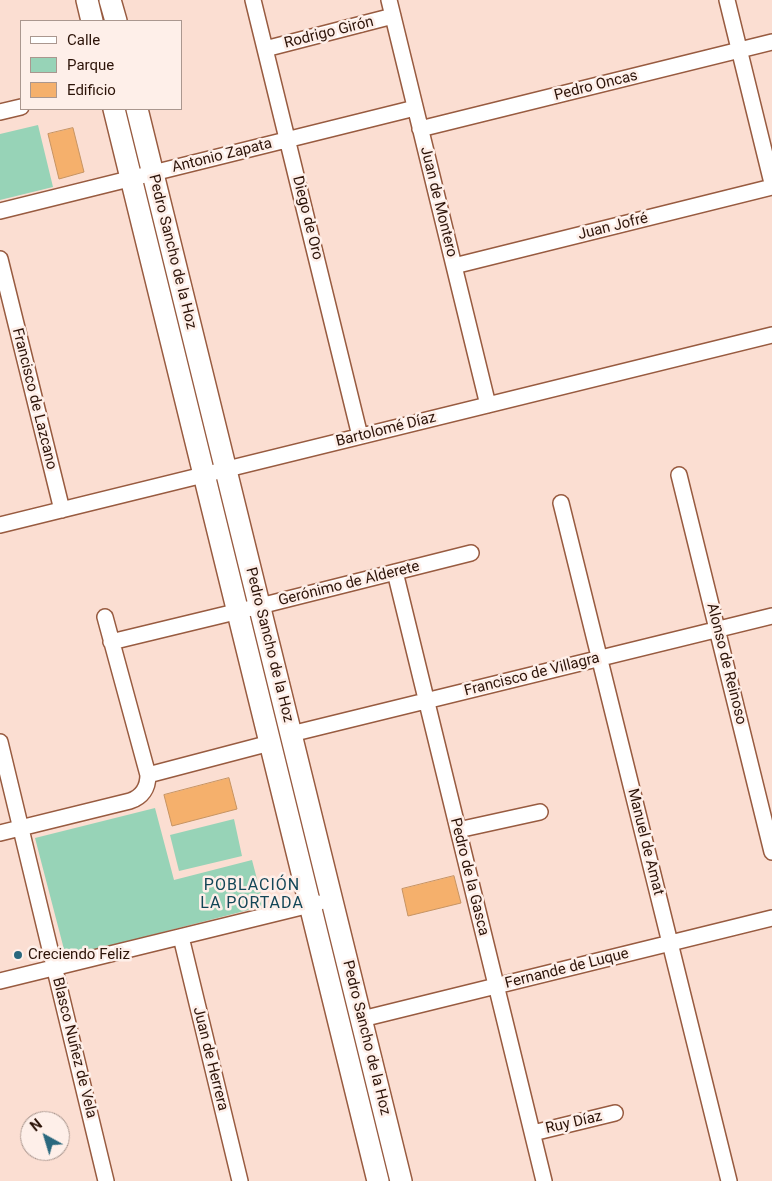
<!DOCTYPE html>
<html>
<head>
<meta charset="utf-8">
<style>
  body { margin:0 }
  #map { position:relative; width:772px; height:1181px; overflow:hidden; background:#fbded2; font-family:Roboto,sans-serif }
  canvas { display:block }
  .legend { position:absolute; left:20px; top:20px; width:162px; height:90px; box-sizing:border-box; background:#feefe9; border:1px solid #aa978f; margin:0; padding:6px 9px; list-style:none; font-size:15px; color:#2c1308 }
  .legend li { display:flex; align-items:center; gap:10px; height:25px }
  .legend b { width:25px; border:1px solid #aa978f }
  .north { position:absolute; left:20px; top:1111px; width:50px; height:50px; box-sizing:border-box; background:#feefe9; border:1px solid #aa978f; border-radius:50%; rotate:321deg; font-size:14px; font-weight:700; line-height:20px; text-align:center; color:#2c1308 }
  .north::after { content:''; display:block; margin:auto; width:18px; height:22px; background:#2a687e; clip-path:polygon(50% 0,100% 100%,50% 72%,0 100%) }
</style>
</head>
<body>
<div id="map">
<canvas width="772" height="1181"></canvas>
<ul class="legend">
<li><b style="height:6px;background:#fff"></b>Calle</li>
<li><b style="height:14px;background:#97d3b7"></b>Parque</li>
<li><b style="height:14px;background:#f5b06c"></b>Edificio</li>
</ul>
<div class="north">N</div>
</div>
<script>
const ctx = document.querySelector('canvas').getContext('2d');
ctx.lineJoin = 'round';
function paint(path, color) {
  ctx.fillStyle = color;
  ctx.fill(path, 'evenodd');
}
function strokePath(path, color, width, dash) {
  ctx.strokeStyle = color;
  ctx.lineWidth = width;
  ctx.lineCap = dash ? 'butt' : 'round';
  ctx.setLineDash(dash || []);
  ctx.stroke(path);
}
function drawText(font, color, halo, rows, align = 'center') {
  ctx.font = font + ' Roboto,sans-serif';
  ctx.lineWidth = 5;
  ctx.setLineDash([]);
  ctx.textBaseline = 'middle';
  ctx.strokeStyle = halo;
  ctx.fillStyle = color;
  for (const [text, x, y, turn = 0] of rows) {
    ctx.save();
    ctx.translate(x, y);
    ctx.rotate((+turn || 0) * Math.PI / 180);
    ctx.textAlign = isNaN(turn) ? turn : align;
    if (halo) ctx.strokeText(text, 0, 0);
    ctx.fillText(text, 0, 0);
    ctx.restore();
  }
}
const green = new Path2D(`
  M38,125L53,187L0,200V134Z
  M155,808L174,880L252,860L264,906L66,957L35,838Z
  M234,819L242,856L179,871L170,835Z`);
const building = new Path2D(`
  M73,128L84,172L59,179L48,134Z
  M229,778L237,809L172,826L164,795Z
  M454,876L461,903L408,916L402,889Z`);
const street = new Path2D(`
  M253,0L360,436
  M389,0L488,405
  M727,0L772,183
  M265,49L393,16
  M0,112L21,107
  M420,129L772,42
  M0,211L415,108
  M0,259L62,510
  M454,266L772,187
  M679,475L772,852
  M561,503L729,1181
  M0,525L772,335
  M395,572L544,1181
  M111,642L260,606L471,553
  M291,734L772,616
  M0,742L106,1181
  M148,775L270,743
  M458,830L540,812
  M0,833L130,801C142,797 148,788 148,775L105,617
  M181,937L240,1181
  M0,981L318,903
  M362,1019L772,918
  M533,1133L615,1113`);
const secondary = new Path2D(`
  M87,0L92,21
  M110,0L116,21
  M114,109L378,1181
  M137,109L401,1181`);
const markers = [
  [18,955,5,"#2a687e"]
];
const streetNames = [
  ["Rodrigo Girón",329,33,-14],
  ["Pedro Oncas",596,86,-14],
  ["Antonio Zapata",222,156,-14],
  ["Juan de Montero",438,202,76],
  ["Diego de Oro",307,218,76],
  ["Juan Jofré",613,227,-14],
  ["Pedro Sancho de la Hoz",172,252,76],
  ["Francisco de Lazcano",34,399,76],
  ["Bartolomé Díaz",386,430,-14],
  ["Gerónimo de Alderete",349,584,-14],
  ["Pedro Sancho de la Hoz",269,645,76],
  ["Alonso de Reinoso",726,664,76],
  ["Francisco de Villagra",532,675,-14],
  ["Manuel de Amat",645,842,76],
  ["Pedro de la Gasca",469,877,76],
  ["Fernande de Luque",567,969,-14],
  ["Pedro Sancho de la Hoz",366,1038,76],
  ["Blasco Nuñez de Vela",74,1048,76],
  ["Juan de Herrera",210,1059,76],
  ["Ruy Díaz",574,1123,-13]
];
const poiNames = [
  ["Creciendo Feliz",28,955]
];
const neighbourhoodNames = [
  ["POBLACIÓN",252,886],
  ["LA PORTADA",252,904]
];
paint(green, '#97d3b7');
paint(building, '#f5b06c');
strokePath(building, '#c69362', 1);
strokePath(street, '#985b40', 18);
strokePath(secondary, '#985b40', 24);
strokePath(street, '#fff', 15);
strokePath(secondary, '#fff', 21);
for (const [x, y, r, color] of markers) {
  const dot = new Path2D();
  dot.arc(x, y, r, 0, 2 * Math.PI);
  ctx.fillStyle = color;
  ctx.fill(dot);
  strokePath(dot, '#feefe9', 2);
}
drawText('15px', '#2c1308', '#feefe9', streetNames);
drawText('15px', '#2c1308', '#feefe9', poiNames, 'left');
ctx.letterSpacing = '1px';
drawText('16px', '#134657', '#feefe9', neighbourhoodNames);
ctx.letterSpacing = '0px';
</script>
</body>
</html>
